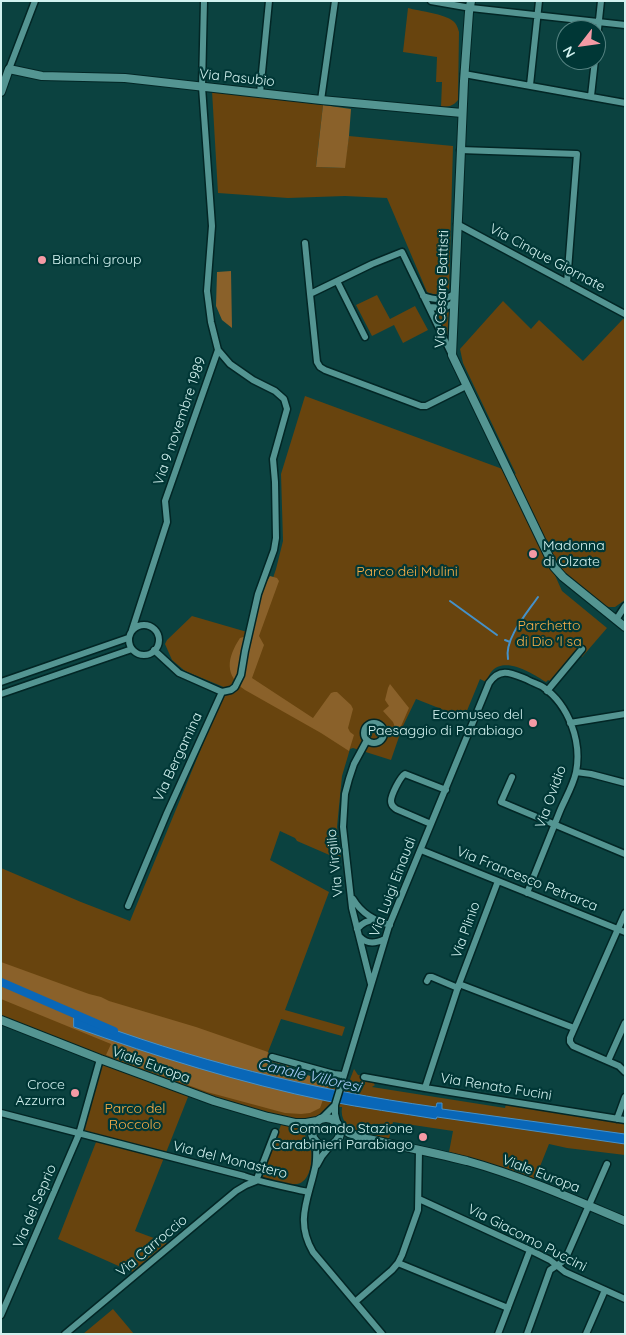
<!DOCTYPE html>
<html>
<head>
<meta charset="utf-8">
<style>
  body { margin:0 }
  #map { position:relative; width:626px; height:1335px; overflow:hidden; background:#0b4240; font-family:Quicksand,sans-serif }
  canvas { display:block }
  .frame { position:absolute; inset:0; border:2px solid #d2f2f0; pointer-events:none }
  .north { position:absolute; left:556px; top:20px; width:50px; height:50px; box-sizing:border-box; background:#003736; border:1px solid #548280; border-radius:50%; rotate:240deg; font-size:14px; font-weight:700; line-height:20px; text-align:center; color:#d2f2f0 }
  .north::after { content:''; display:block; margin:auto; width:18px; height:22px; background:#f49aa5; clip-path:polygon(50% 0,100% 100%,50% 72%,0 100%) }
</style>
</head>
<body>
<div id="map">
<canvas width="626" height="1335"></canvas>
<div class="frame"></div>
<div class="north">N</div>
</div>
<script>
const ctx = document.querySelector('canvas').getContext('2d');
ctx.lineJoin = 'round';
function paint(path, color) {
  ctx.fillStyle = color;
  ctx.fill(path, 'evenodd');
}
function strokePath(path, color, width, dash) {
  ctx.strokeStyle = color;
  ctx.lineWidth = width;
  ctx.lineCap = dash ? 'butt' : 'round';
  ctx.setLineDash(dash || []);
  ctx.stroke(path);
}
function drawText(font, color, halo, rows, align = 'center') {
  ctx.font = font + ' Quicksand,sans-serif';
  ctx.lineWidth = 4.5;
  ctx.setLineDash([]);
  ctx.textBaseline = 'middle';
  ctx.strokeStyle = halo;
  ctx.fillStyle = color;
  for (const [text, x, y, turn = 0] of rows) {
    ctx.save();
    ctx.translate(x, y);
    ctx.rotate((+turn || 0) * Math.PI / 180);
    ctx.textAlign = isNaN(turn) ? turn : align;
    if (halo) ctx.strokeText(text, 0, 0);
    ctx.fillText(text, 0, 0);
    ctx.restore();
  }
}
const green = new Path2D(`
  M408,8C419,11 445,14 453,21C456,23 458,28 459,32L458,100C453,106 449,107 441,107L442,82H436L437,57L403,52Z
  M212,91L323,105L316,167L344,168L349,136L453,146L449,289C440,294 436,296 427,292L387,198L345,196L288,198L218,193Z
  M377,295L390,319L415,306L428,330L403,343L394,325L372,336L356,305Z
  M503,301L531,329L539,320L583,361L623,319L625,320V600L615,607H609L601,605L564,574L559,567L533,526L562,591L607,628L582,657L576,651L550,681L548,680L546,682C533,674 506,656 492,671C489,674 488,678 486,682L480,679L464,718L416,699L402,728L391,760L353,748L350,749L342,776L337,827L341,860L297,841L295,838L280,831L270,860L329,892L285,1010L345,1027L342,1036L281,1019L268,1052L269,1053L265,1065L335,1083L336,1077L347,1080L349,1082L354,1069L358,1075L375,1077L374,1084L375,1085L372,1087L505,1108L506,1104L625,1122V1155L567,1148L549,1144L535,1179L504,1168L449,1152L453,1131L393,1122L389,1139C372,1135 338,1133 342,1107H334C325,1119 323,1122 308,1125L305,1136C308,1140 310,1144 311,1150C313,1161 310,1182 297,1184C289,1186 274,1181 265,1179L263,1176L265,1165L283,1120L250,1110L247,1115L187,1096L188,1097L135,1231L167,1243L132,1272L58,1239L98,1137L84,1132L83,1129L104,1060L1,1016V868L81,902L130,921L226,688L185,671L172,660L165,644L167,640L192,616L254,634L276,569L283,541L281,474L305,396L516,474L463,363L460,349Z
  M449,312L447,336L436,314H443Z
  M113,1309L134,1334H83Z`);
const forest = new Path2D(`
  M323,105L351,109L349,136L345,168L316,167Z
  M231,271L232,328L222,320L216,306L217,272Z
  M270,576L277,578L279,581L259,636L264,645L252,678L313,718L331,693L334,692H337L351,705L353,709L348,728L350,732L354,735L349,751L321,733L245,690C224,675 227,658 240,638L250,635L264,586Z
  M390,684L409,708L398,733L397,732L393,722L383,711L389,706L385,700L388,688Z
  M1,962L89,994L101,997L109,1001L196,1027L268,1052L267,1058L300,1068L302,1073L329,1083L320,1108L310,1113L301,1114L285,1113L207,1092L106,1055L111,1044L1,999Z`);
const water = new Path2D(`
  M74,1015C191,1060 312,1090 436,1107L437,1103H442V1109L625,1134V1144L437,1117L436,1119C400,1113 363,1108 327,1101C241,1083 157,1057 74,1027Z`);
const stream = new Path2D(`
  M450,601L497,635
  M505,640L510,642
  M508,659C504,639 527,613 538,597`);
const canal = new Path2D(`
  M1,982L114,1031`);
const minor = new Path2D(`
  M204,1L202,87L212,226L207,291L211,322L218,350L230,364L253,380L275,391L284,399L287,409L273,459L275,482L276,538L274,550L258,594L245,651L241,675L235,687L231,690L222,692
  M431,1L471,8L625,25
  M596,48L601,1
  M9,69L35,1
  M464,74L625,103
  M530,85L539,1
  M260,93L269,1
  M591,96L595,60
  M321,100L335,1
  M460,150L577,154L567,283
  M457,224L625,314
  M305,243L310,294L372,264L402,252L452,355
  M337,281L365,337
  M310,294L317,362L320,367L325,370L421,406H426L466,386
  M423,296C435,300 444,301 454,294
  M429,307L444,308L454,303
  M616,620L625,606
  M129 640a15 15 0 1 1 30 0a15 15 0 1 1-30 0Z
  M132,630L167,522L165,501L218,350
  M1,682L128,638
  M547,691L582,649
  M1,694L132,649
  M570,723L625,714
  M364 733a10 10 0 1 1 20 0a10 10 0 1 1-20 0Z
  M367,740L354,764L349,779L345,794L343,827L352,908L371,984
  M576,772L591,774L625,783
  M512,777L501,802L625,854
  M431,824L396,809C393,806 391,806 391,801C391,795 400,777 405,774L446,790
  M421,850L625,932
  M353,899C362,914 374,920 390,925
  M128,906L167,813L222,692L179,673L154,650
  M625,913L570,1038V1042L573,1046L619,1066L625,1072
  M357,929C362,923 367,920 375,920
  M360,937C368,945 376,943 385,939
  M427,981L429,977H432L458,988
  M459,984L574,1028
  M272,1057L334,1074L343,1075
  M608,1061L625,1023
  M364,1077L425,1088L625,1120
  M425,1088L459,984L498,881
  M1,1113L244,1176C263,1183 287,1187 308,1192
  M322,1118L335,1105
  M617,1119L625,1097
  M337,1122L335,1114V1105L389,926L489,683C500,667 511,673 526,679C531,682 538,684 543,687C569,705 582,742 576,772C573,786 565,799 560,811C549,838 538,866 527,893
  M316,1141C316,1150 317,1159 315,1168C308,1200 295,1221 313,1252L382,1334
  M317,1165L322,1156L331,1145
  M419,1199L530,1250L550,1260L565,1272L625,1299
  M398,1263L508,1308
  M355,1302L392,1270L398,1263L402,1255L418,1210L419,1150
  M1,1315L79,1134L100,1059
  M65,1334L236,1191L246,1185L256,1181L275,1132
  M498,1334L530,1250
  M527,1334L550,1270L565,1260L607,1164
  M586,1334L605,1290`);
const tertiary = new Path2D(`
  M471,1L469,12L464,81L452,355L554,567L563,577L625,627
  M1,92L9,69L42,76L125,78L321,100L462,113
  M1,1020L100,1059L214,1101L268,1117L295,1123H306L317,1121
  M312 1132a14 14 0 1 1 28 0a14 14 0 1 1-28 0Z
  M340,1127L349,1133L359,1137C395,1145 431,1152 467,1161C521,1176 573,1199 625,1221`);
const markers = [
  [42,260,5,"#f49aa5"],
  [533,554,5,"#f49aa5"],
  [533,723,5,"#f49aa5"],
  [75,1093,5,"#f49aa5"],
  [423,1137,5,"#f49aa5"]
];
const streetNames = [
  ["Via Pasubio",237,78,6],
  ["Via Cinque Giornate",547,258,28],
  ["Via Cesare Battisti",442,289,-88],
  ["Via 9 novembre 1989",180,421,-71],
  ["Via Bergamina",178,757,-65],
  ["Via Ovidio",551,797,-70],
  ["Via Virgilio",335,863,-96],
  ["Via Francesco Petrarca",527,879,22],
  ["Via Luigi Einaudi",393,887,-69],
  ["Via Plinio",466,930,-70],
  ["Viale Europa",151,1065,20],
  ["Via Renato Fucini",496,1087,9],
  ["Via del Monastero",230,1160,14],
  ["Viale Europa",541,1174,21],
  ["Via del Seprio",35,1206,-67],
  ["Via Giacomo Puccini",527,1238,27],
  ["Via Carroccio",152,1246,-40]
];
const poiNames = [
  ["Bianchi group",52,260,"left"],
  ["Madonna",543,546,"left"],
  ["di Olzate",543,562,"left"],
  ["Ecomuseo del",523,715],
  ["Paesaggio di Parabiago",523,731],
  ["Croce",65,1085],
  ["Azzurra",65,1101],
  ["Comando Stazione",413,1129],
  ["Carabinieri Parabiago",413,1145]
];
const parkNames = [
  ["Parco dei Mulini",407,572],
  ["Parchetto",549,626],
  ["di Dio 'l sa",549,642],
  ["Parco del",135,1109],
  ["Roccolo",135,1125]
];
const waterNames = [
  ["Canale Villoresi",309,1076,13]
];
paint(green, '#68440e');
paint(forest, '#8a612a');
paint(water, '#0967b8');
strokePath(water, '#4591c9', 1);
strokePath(stream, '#4591c9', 2);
strokePath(canal, '#0967b8', 8);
strokePath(minor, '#022625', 9);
strokePath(tertiary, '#022625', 10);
strokePath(minor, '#549592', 6);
strokePath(tertiary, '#549592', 8);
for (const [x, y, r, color] of markers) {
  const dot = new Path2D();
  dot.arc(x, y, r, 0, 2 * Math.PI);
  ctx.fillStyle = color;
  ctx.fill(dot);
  strokePath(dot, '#003736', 2);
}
drawText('14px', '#d2f2f0', '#003736', streetNames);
drawText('14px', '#d2f2f0', '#003736', poiNames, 'right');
drawText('14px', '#f8af49', '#003736', parkNames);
drawText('italic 15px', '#a8cdf8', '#003736', waterNames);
</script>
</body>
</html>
